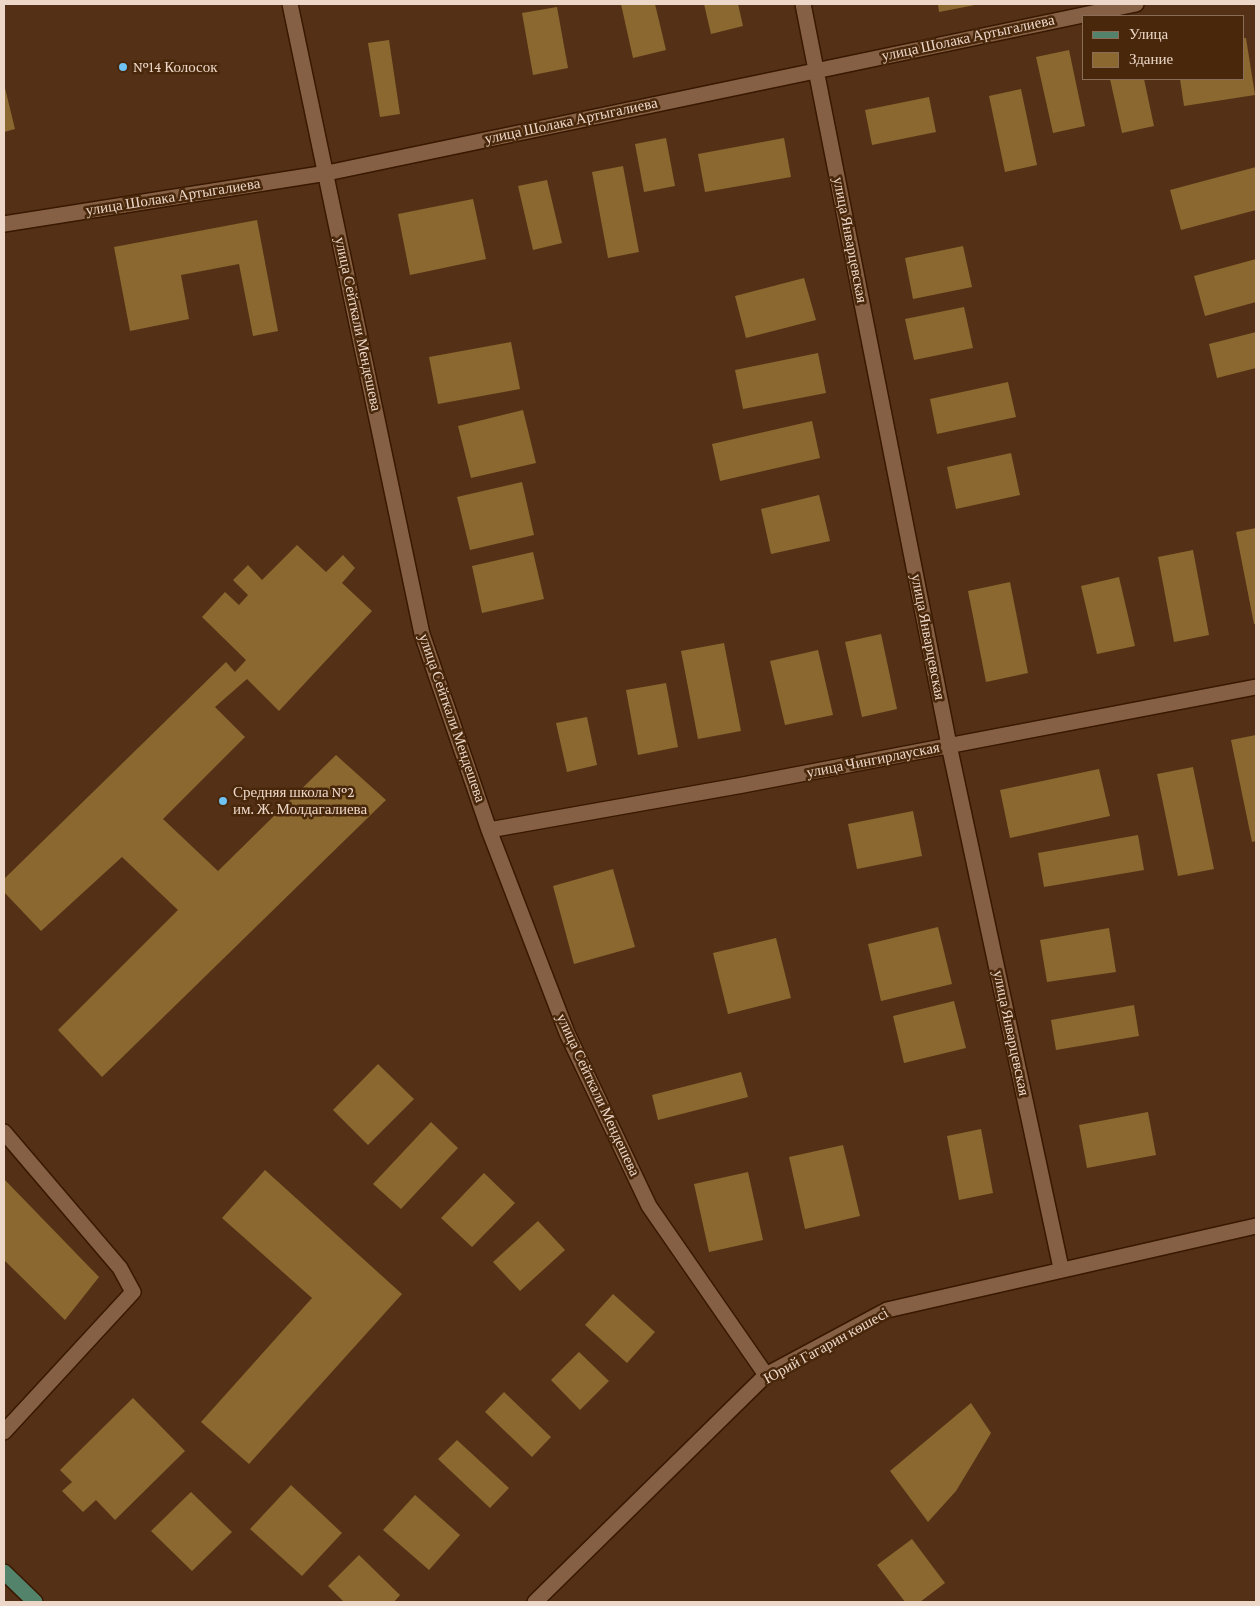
<!DOCTYPE html>
<html>
<head>
<meta charset="utf-8">
<style>
  body { margin:0 }
  #map { position:relative; width:1260px; height:1606px; overflow:hidden; background:#543116; font-family:"Crimson Pro",serif }
  canvas { display:block }
  .frame { position:absolute; inset:0; border:5px solid #edd7c8; pointer-events:none }
  .legend { position:absolute; left:1082px; top:15px; width:162px; height:65px; box-sizing:border-box; background:#48270b; border:1px solid #8a6d57; margin:0; padding:6px 9px; list-style:none; font-size:15px; color:#edd7c8 }
  .legend li { display:flex; align-items:center; gap:10px; height:25px }
  .legend b { width:25px; border:1px solid #8a6d57 }
</style>
</head>
<body>
<div id="map">
<canvas width="1260" height="1606"></canvas>
<div class="frame"></div>
<ul class="legend">
<li><b style="height:6px;background:#54836b"></b>Улица</li>
<li><b style="height:14px;background:#8b682f"></b>Здание</li>
</ul>
</div>
<script>
const ctx = document.querySelector('canvas').getContext('2d');
ctx.lineJoin = 'round';
function paint(path, color) {
  ctx.fillStyle = color;
  ctx.fill(path, 'evenodd');
}
function strokePath(path, color, width, dash) {
  ctx.strokeStyle = color;
  ctx.lineWidth = width;
  ctx.lineCap = dash ? 'butt' : 'round';
  ctx.setLineDash(dash || []);
  ctx.stroke(path);
}
function drawText(font, color, halo, rows, align = 'center') {
  ctx.font = font + ' "Crimson Pro",serif';
  ctx.lineWidth = 5;
  ctx.setLineDash([]);
  ctx.textBaseline = 'middle';
  ctx.strokeStyle = halo;
  ctx.fillStyle = color;
  for (const [text, x, y, turn = 0] of rows) {
    ctx.save();
    ctx.translate(x, y);
    ctx.rotate((+turn || 0) * Math.PI / 180);
    ctx.textAlign = isNaN(turn) ? turn : align;
    if (halo) ctx.strokeText(text, 0, 0);
    ctx.fillText(text, 0, 0);
    ctx.restore();
  }
}
const building = new Path2D(`
  M621,4H655L666,50L633,58Z
  M704,4H738L743,26L711,34Z
  M938,4H974L975,5L939,12Z
  M557,7L568,68L533,75L522,13Z
  M1244,38H1246L1255,95L1184,106L1180,79H1244Z
  M389,40L400,114L380,117L368,43Z
  M1069,50L1085,126L1053,133L1036,57Z
  M1110,79H1144L1154,126L1122,133Z
  M4,84L15,129L4,132Z
  M1021,89L1037,165L1005,172L989,96Z
  M929,97L936,132L872,145L865,110Z
  M666,138L675,186L644,192L635,144Z
  M784,138L791,177L705,192L698,154Z
  M623,166L639,252L608,258L592,172Z
  M1256,167V210L1181,230L1170,190Z
  M547,180L562,243L533,250L518,186Z
  M473,199L486,259L410,275L398,214Z
  M257,220L278,331L253,336L239,264L181,275L189,319L130,331L114,247Z
  M963,246L972,287L913,299L905,258Z
  M1256,259V302L1205,316L1194,276Z
  M804,278L816,320L746,338L735,296Z
  M964,307L973,348L914,360L905,319Z
  M1256,332V368L1217,378L1209,344Z
  M511,342L520,389L438,404L429,357Z
  M818,353L826,393L743,409L735,370Z
  M1008,382L1016,417L937,434L930,399Z
  M523,410L536,463L471,478L458,426Z
  M812,421L820,458L720,481L712,444Z
  M1011,453L1020,495L956,509L947,467Z
  M522,482L534,535L470,550L457,497Z
  M819,495L830,541L771,554L761,509Z
  M1256,528V624H1254L1236,532Z
  M297,545L326,572L343,555L355,568L342,583L372,611L279,711L247,679L215,707L245,737L163,819L218,871L336,755L386,800L102,1077L58,1030L178,910L122,857L41,931L4,892V879L226,662L235,672L246,660L202,617L225,592L239,605L248,595L233,580L248,565L262,580Z
  M1193,550L1209,635L1174,642L1158,557Z
  M533,552L544,599L482,613L472,566Z
  M1119,577L1135,646L1097,654L1081,586Z
  M1010,582L1028,673L986,682L968,591Z
  M881,634L897,709L862,717L845,642Z
  M724,643L741,731L698,739L681,651Z
  M818,650L833,715L785,725L770,661Z
  M666,683L678,747L638,755L626,690Z
  M587,717L597,765L567,772L556,723Z
  M1256,735V841L1252,842L1231,740Z
  M1193,767L1214,869L1178,876L1157,774Z
  M1099,769L1110,816L1010,838L1000,790Z
  M913,811L922,856L857,869L848,824Z
  M1138,835L1144,870L1044,887L1038,853Z
  M613,869L635,947L574,964L553,886Z
  M938,927L952,984L881,1001L868,944Z
  M1109,928L1116,972L1047,982L1040,940Z
  M776,938L791,998L728,1014L713,953Z
  M954,1001L966,1048L904,1063L893,1016Z
  M1134,1005L1139,1036L1056,1050L1051,1020Z
  M378,1064L414,1099L368,1145L333,1110Z
  M741,1072L748,1097L658,1120L652,1095Z
  M1148,1112L1156,1155L1087,1168L1079,1125Z
  M431,1122L458,1148L401,1209L373,1184Z
  M981,1129L993,1193L959,1200L947,1136Z
  M843,1145L860,1216L805,1229L789,1157Z
  M265,1170L402,1294L249,1464L201,1422L312,1298L222,1218Z
  M748,1172L763,1240L709,1252L694,1184Z
  M484,1173L515,1203L472,1247L441,1218Z
  M4,1179L99,1277L65,1320L4,1260Z
  M538,1221L565,1250L520,1291L493,1262Z
  M613,1294L655,1332L627,1363L585,1325Z
  M579,1352L609,1381L580,1410L551,1380Z
  M504,1392L551,1437L532,1457L485,1412Z
  M133,1398L185,1451L115,1520L96,1500L83,1512L62,1491L72,1482L60,1470Z
  M971,1403L991,1433L956,1491L928,1522L890,1471Z
  M457,1440L509,1488L490,1508L438,1459Z
  M291,1485L342,1533L302,1576L250,1529Z
  M191,1492L232,1532L192,1571L151,1531Z
  M415,1495L460,1535L429,1570L383,1530Z
  M912,1539L945,1583L920,1602H905L877,1565Z
  M359,1555L400,1595L394,1602H344L328,1586Z`);
const minor = new Path2D(`
  M290,4L422,634L489,830L567,1033L649,1206L766,1375
  M803,4L949,745L1061,1268
  M4,224L327,173L1136,4
  M489,830L743,785L1256,687
  M4,1132L120,1268L133,1292L4,1432
  M535,1602L766,1375L887,1310L1256,1226`);
const major = new Path2D(`
  M4,1572L35,1602`);
const markers = [
  [123,67,5,"#6fc2f4"],
  [223,801,5,"#6fc2f4"]
];
const streetNames = [
  ["улица Шолака Артыгалиева",968,38,-12],
  ["улица Шолака Артыгалиева",571,121,-12],
  ["улица Шолака Артыгалиева",173,197,-9],
  ["улица Январцевская",850,240,79],
  ["улица Сейткали Мендешева",358,324,78],
  ["улица Январцевская",928,637,79],
  ["улица Сейткали Мендешева",452,718,71],
  ["улица Чингирлауская",873,760,-11],
  ["улица Январцевская",1011,1033,78],
  ["улица Сейткали Мендешева",598,1095,65],
  ["Юрий Гагарин көшесі",826,1346,-29]
];
const poiNames = [
  ["№14 Колосок",133,67],
  ["Средняя школа №2",233,792],
  ["им. Ж. Молдагалиева",233,809]
];
paint(building, '#8b682f');
strokePath(minor, '#381800', 18);
strokePath(major, '#381800', 18);
strokePath(minor, '#866044', 15);
strokePath(major, '#54836b', 15);
for (const [x, y, r, color] of markers) {
  const dot = new Path2D();
  dot.arc(x, y, r, 0, 2 * Math.PI);
  ctx.fillStyle = color;
  ctx.fill(dot);
  strokePath(dot, '#48270b', 2);
}
drawText('15px', '#edd7c8', '#48270b', streetNames);
drawText('15px', '#edd7c8', '#48270b', poiNames, 'left');
</script>
</body>
</html>
